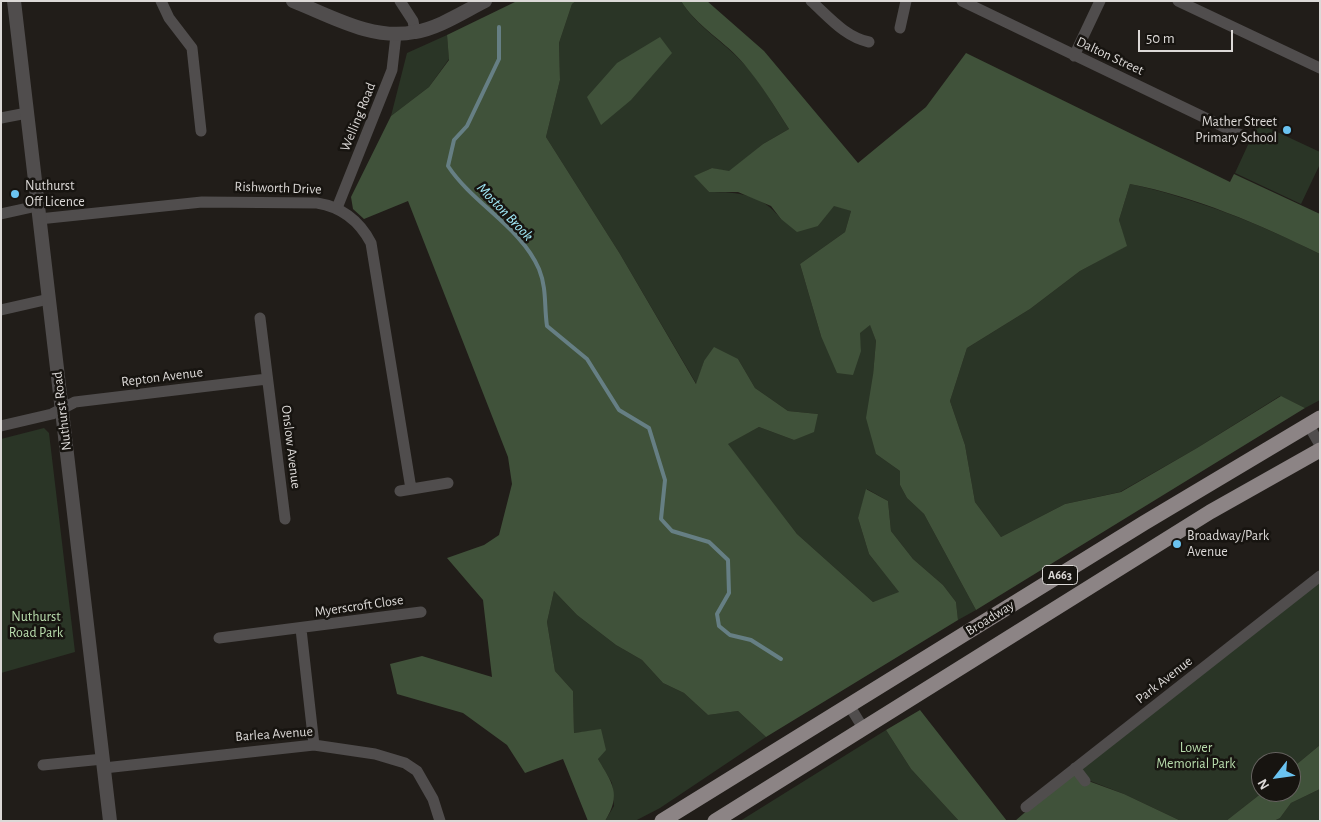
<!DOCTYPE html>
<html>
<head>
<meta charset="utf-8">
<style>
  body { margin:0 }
  #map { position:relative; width:1321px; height:822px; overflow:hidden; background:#211d19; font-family:"Alegreya Sans",sans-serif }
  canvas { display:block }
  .frame { position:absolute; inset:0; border:2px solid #dcd9d7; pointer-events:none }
  .north { position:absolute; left:1251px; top:752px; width:50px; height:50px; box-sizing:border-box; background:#171410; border:1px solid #666360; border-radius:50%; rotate:240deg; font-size:14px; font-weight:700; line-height:20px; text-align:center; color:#dcd9d7 }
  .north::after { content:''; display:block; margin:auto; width:18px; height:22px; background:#6ac3f1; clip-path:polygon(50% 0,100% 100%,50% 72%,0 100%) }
  .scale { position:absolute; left:1138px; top:30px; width:95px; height:22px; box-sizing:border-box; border:2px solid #dcd9d7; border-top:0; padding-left:6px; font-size:15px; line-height:18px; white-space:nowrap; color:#dcd9d7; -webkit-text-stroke:4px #171410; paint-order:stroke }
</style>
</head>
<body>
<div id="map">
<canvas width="1321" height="822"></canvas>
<div class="frame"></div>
<div class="north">N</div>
<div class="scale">50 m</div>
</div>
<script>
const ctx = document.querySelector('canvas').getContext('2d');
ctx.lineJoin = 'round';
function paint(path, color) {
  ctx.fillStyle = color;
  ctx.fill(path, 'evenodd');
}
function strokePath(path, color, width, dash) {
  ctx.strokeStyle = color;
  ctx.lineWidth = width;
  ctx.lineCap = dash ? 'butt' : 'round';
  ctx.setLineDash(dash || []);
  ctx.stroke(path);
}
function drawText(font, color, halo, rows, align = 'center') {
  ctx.font = font + ' "Alegreya Sans",sans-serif';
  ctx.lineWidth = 5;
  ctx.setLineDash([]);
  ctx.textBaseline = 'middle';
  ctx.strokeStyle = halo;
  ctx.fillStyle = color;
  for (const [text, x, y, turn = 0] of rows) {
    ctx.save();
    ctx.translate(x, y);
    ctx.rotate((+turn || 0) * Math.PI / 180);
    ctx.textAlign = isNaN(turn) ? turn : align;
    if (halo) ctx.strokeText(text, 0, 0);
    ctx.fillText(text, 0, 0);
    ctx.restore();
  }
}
const green = new Path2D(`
  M576,1H681C696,26 723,41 743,63C761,81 774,107 789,129L763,144L729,172L712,168L695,176L709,192C739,192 762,194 781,219L818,226L834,205L851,211L845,232L800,264L821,336L861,351L859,333L870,324L876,341L873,375L876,454L900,471V485L907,498L924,514L976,610L958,620L956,602L943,585L913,559L891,531L888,501L867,489L858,518L869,554L900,593L873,602L797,534L727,444L759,427L794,440L818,414L788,411L755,388L738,359L704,361L697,385L620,254L546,137L560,80L559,43L572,4Z
  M447,35L449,59L429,87L391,116L407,53Z
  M1258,123L1320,152V164L1301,204L1235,173Z
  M1130,184C1195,198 1260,224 1320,254V400L1305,408L1280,396L1197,448L1120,492L1065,504L1001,537L975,502L965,445L950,401L967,348L1030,309L1080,271L1126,246L1119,220Z
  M44,428L49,433L75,652L1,673V439Z
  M1320,571V745L1291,769V762H1261V792H1263L1226,821H1181L1124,794L1072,774Z
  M554,591L577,615L616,645L642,660L663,683L684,693L708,715L738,711L766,737L660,808L635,821H605L614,806L612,783L598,759L601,730L574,733L573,691L555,671L547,622Z
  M886,730L911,769L959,821H740Z
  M1320,789V821H1274L1280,818L1291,803Z`);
const forest = new Path2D(`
  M517,1H576L572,4L559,43L560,80L546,137L620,254L696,384L704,361L714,347L738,359L755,388L788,411L818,414L814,432L794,440L759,427L728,444L797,534L873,602L899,592L869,554L858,518L866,489L888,501L891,531L913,559L943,585L956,602L958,620L766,737L738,711L708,715L684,693L663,683L642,660L616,645L577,615L554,591L547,622L555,671L573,691L574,733L601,729L606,750L598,759C612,783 622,794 605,821H588L563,759L525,773L507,745L463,713L397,694L390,664L422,656L492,677L483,600L447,558L484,545L499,535L512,484L508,457L408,201L364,219L353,209L351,197L391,116L429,87L449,60L447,35Z
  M681,1H707L764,51L858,163L926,107L966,53L1230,182L1234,174L1320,214V254C1261,225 1194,196 1130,184L1119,220L1127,246L1080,271L1030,309L967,348L950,401L965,445L975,502L1001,537L1065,504L1121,492L1197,448L1281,396L1305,408L976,610L924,514L907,498L900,485V471L876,454L866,418L873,375L876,341L870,325L860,333L861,351L853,375L837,373L821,336L800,264L845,232L851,211L834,206L818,226L797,232L781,219L771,206L738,192H709L694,176L712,168L729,171L763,144L789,129C775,107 761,84 744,64C725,41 697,27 681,1Z
  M660,37L672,53L631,100L601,125L587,97L617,63Z
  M920,710L1007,821H959L911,769L886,730Z
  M1320,745V789L1291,803L1280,818L1274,821H1226L1263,792H1291V769Z
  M1069,774L1124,794L1181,821H1015Z`);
const stream = new Path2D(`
  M499,27V59L467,126L454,140L448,166C473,204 521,227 539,269C547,289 544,306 547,326L587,359L619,410L649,428L665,480L661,519L672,531L709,542L728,560L729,593L717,614L719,626L730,635L751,640L781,659`);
const minor = new Path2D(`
  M161,1L169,18L192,48L201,131
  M400,1L413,21L415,32
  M811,1C829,17 845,37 869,42
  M962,1L1245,137
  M1178,1L1320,68
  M900,28L906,1
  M1074,56L1100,1
  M1,118L27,113
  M337,208L392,70L396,35
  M1,214L37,206
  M39,219L202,202L317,203C342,207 359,220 371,243L411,489
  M1,310L49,299
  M260,318L285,519
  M1308,424L1320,445
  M1,426L52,414L75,402L267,379
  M400,491L448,483
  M301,629L314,745
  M219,638L421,612
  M849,705L863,728
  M43,765L103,759
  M104,768L314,745L375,754L405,763L417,771L433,799L440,821
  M1075,768L1085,781
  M1026,807L1320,576`);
const tertiary = new Path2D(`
  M14,1L110,821
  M293,1C331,16 373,41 415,32C439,28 463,12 485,1`);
const trunk = new Path2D(`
  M662,821L1144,523L1320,418
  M715,821L1210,512L1320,450`);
const markers = [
  [1287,130,5,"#6ac3f1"],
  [15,194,5,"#6ac3f1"],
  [1177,544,5,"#6ac3f1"]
];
const shields = [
  [1060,575,35]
];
const shieldNames = [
  ["A663",1060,575]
];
const streetNames = [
  ["Dalton Street",1110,56,25],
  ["Welling Road",358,117,-68],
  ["Rishworth Drive",278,188,2],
  ["Repton Avenue",162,377,-7],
  ["Nuthurst Road",62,411,-97],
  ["Onslow Avenue",291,447,83],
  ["Myerscroft Close",359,606,-8],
  ["Broadway",990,618,-32],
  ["Park Avenue",1164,680,-38],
  ["Barlea Avenue",274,734,-4]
];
const poiNames = [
  ["Mather Street",1277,122,"right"],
  ["Primary School",1277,138,"right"],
  ["Nuthurst",25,186],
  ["Off Licence",25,202],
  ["Broadway/Park",1187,536],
  ["Avenue",1187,552]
];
const parkNames = [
  ["Nuthurst",36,617],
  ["Road Park",36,633],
  ["Lower",1196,748],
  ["Memorial Park",1196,764]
];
const waterNames = [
  ["Moston Brook",505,212,46]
];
paint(green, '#2a3526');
paint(forest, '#40523a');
strokePath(stream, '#667f84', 4);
strokePath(minor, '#504d4d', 11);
strokePath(tertiary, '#504d4d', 14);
strokePath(trunk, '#8c8485', 15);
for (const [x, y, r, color] of markers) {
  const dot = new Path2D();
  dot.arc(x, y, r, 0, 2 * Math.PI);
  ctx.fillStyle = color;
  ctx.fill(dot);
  strokePath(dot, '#171410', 2);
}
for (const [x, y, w] of shields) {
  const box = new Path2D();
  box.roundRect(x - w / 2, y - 9.5, w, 19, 4);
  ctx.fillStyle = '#171410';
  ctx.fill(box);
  strokePath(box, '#dcd9d7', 1);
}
drawText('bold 12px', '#dcd9d7', null, shieldNames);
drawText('14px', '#dcd9d7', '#171410', streetNames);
drawText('14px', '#dcd9d7', '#171410', poiNames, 'left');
drawText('14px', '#b9ddad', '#171410', parkNames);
drawText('italic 15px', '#a1eaf8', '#171410', waterNames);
</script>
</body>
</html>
